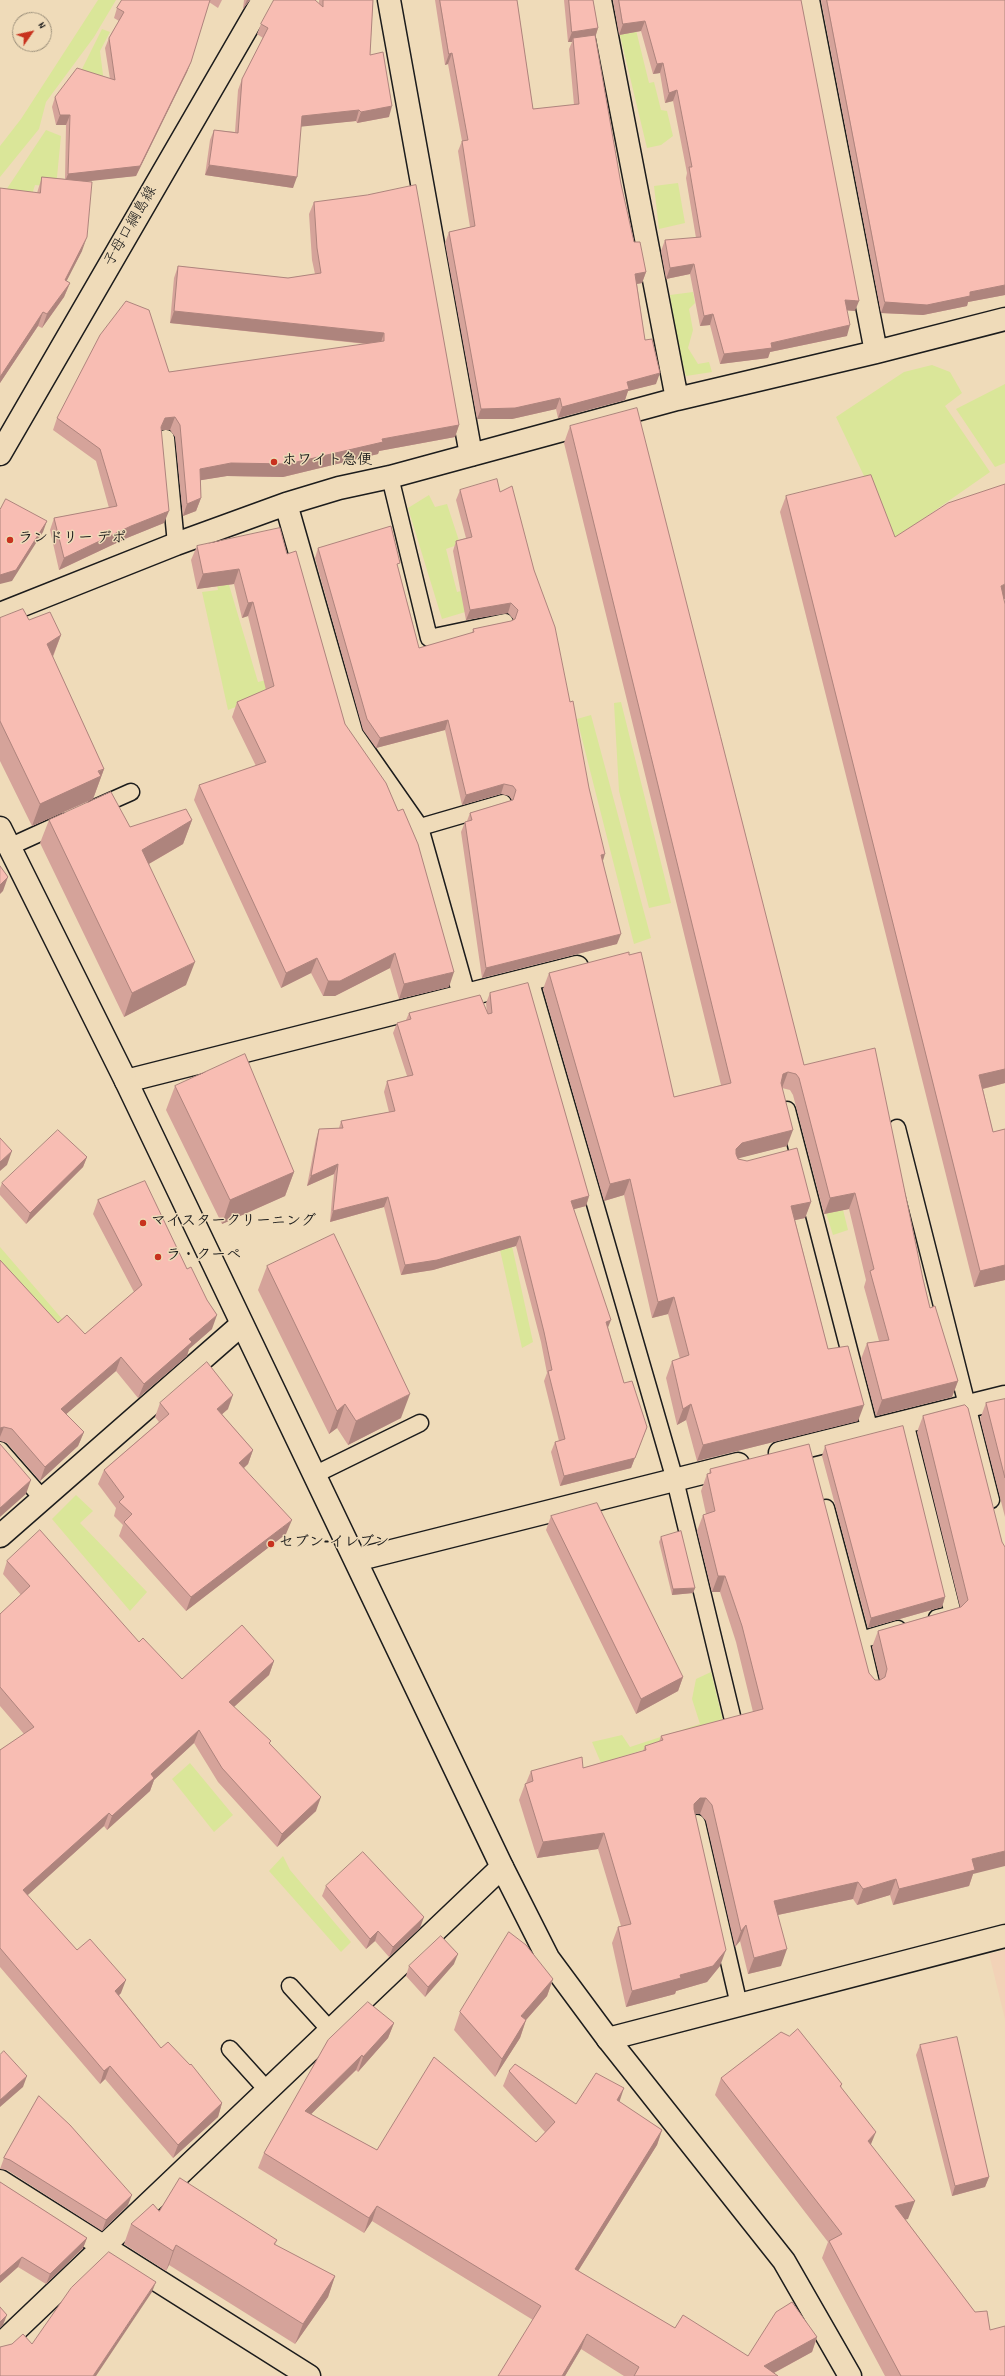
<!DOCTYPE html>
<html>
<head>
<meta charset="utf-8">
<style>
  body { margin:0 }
  #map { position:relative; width:1005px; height:2376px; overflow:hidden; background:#efdbb9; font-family:Dekko,sans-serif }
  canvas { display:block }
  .north { position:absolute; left:12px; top:12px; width:40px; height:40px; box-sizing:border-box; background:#efdbb9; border:1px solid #9b8f7a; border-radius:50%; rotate:56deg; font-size:11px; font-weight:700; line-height:16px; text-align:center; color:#1c1c1c }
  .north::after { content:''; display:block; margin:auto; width:14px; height:18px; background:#c8321e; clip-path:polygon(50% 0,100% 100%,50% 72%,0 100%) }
</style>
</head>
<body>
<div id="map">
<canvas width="1005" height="2376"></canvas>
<div class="north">N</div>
</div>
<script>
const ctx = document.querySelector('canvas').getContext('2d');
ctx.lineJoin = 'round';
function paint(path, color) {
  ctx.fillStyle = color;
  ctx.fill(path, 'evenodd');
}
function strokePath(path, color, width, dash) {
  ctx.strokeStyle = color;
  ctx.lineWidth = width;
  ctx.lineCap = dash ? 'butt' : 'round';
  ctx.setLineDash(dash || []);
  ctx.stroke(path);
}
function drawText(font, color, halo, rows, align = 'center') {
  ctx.font = font + ' Dekko,"Klee One",sans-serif';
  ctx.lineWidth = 3;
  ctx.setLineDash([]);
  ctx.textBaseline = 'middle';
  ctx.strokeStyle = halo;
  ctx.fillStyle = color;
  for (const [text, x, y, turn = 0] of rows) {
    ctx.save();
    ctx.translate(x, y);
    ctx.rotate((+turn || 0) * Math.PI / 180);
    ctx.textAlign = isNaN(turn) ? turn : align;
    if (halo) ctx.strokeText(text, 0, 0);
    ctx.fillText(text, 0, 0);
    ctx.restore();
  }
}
const built = new Path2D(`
  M1005,1950V2019L989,1954Z`);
const green = new Path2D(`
  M98,0H116L94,37L46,102L39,129L0,177V146L21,119Z
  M635,26L649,83L654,82L661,110L667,111L673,136L661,145L647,148L618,27Z
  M102,29L110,32L100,51L104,83L80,73Z
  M46,130L61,136L56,187L35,185L30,201L4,193Z
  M678,183L685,223L659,229L654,186Z
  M693,292L695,303L689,309L693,330L688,348L698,364L709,362L712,372L686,376L677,343L670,295Z
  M932,365L950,372L962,393L945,406L990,472L894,539L836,417L904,372Z
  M1005,384V463L995,467L956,409Z
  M429,495L435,507L447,504L460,544L446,549L457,592L487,585L492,604L442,619L408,508Z
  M211,558L226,575L258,682L291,674L294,684L228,710L202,592L218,590Z
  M621,702L671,903L649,908L619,791L614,703Z
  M591,715L651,938L634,944L577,719Z
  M834,1173L848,1230L833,1235L815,1178Z
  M512,1246L533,1342L522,1348L500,1250Z
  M0,1247L63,1320L21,1359L0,1264Z
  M76,1495L93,1511L80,1523L147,1592L130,1611L52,1519Z
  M711,1672L724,1725L601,1763L592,1742L622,1735L630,1747L700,1724L692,1699L696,1679Z
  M190,1763L233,1815L214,1832L172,1779Z
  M283,1856L290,1870L351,1942L341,1952L269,1871Z`);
const lane = new Path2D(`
  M166,438L176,544
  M390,477L429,638L505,622
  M95,808L131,792
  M417,828L503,803
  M9,847L64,822
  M530,979L675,1480L732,1716
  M787,1110L870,1431
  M897,1128L991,1500
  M905,1422L953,1614L937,1618
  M0,1450L43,1499
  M314,1475L420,1423
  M826,1508L861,1640L898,1629
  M861,1640L872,1687
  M697,1823L739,2005
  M290,1986L331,2031
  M230,2049L268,2091`);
const street = new Path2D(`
  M389,0L471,455
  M600,0L677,399
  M808,0L876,352
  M286,504L352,735L417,828L464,995
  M0,614L176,544L286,504L339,488L390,477L677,399L876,352L1005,319
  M126,1081L577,967
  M780,1453L1005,1397
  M0,1536L241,1325
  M356,1560L738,1464
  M608,2039L1005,1936
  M0,2181L309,2376
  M0,2345L502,1867`);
const secondary = new Path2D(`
  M0,454L263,0
  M0,828L126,1081L502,1867L548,1958L608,2039L784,2261L850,2376`);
const wall = new Path2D(`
  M122,0H222L218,8L209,2L191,62L187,72L136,176L84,181L82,251L66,281L70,283L64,297L42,328L38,326L0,383V188L37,193L42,177L65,179L66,125H56L52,107L55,97L110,79L105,48L109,38L119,21L114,18L117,8Z
  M244,0H250L243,9Z
  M319,0H373L370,55L389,117L357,123L356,121L301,126L293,188L205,175L210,140L214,130L235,132L238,90L242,79L263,38L257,34L261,24L319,4Z
  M435,0H517L533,109L574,105L569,49L572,42H568L564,0H593L598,28L595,37L621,184L634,242L646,272L642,283L637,284L645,340L656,384L628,391L625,400L558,418L556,409L512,419H477L445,243L449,232L470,227L458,151L462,141L448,64L445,65Z
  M613,0H801L855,311L847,310V336L770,352L768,358L720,364L710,325L700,326L690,274L666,279L661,251L665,240L696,238L686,178L687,173L673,101L665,103L660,73L653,74L641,31L619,35Z
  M821,0H1005V295L968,302L967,306L923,315L881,313Z
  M314,202L459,425L455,437L379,451L378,454L283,477L227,476L201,480V498L196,511L183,516L175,437L170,430H161L164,523L127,538L59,570L50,530L54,518L109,508L96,461L53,430L57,418L169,372L366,344L170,323L174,278L178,266L288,278L315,274L312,260L309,214Z
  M570,426L804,1065L923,1279L930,1308L958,1381L952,1397L876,1416L861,1359L867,1343L879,1341L864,1287L866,1280L849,1209L824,1214L793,1095L790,1090L782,1088L787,1146L738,1158L811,1202L805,1218L795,1220L828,1349L858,1421L697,1461L686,1420L677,1425L666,1378L672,1361L680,1359L668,1314L652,1318L624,1195L604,1201L543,989L549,973L674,1097L721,1085L564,443Z
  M460,490L500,492L534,570L570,702L603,861L617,944L482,978L461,832L465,822L467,821L470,813L512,800L509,796L501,794L462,805L445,730L376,748L363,730L315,558L318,548L398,567L419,648L472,633L473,629L511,621L514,620L508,613L466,620L453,551L456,541L466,538L456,500Z
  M786,496L895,537L1004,599L1005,604V1083L983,1089L993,1132L1005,1129V1280L974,1287L780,512Z
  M197,546L287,554L345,724L449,987L399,999L390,968L335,996H323L311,973L281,988L194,800L199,785L256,766L232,717L237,702L266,690L248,616L242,618L234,584L197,589L191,560Z
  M0,618L29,620L61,635L53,657L104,769L93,799L32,826L0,761Z
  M49,820L130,827L192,820L183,844L149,864L186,985L124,1017L40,843Z
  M490,993L589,1196L586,1206L574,1209L624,1383L647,1427L631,1468L560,1486L551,1452L555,1442L559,1441L544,1381L547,1373L541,1342L516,1246L433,1270L401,1275L384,1207L330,1222L334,1174L307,1186L316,1139L319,1129L339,1128L341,1121L389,1112L384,1092L387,1081L407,1076L393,1033L397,1023L406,1020L409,1013H487L486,1003Z
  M175,1086L294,1172L285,1196L222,1224L166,1110Z
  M87,1157L83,1167L26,1224L0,1195V1188L2,1183Z
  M98,1200L212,1329L189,1349L187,1356L138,1398L116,1371L66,1414L84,1432L78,1446L40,1481L7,1443L0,1441V1260L58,1323L85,1334L134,1292L93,1214Z
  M267,1266L401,1418L348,1445L337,1428L329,1434L258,1290Z
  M1005,1399V1517L980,1419L986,1403Z
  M160,1403L228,1409L222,1414L253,1450L248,1464L244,1468L286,1534L186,1611L119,1536L123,1525L114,1516L116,1508L98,1484L104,1470L159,1422L155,1417Z
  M965,1405L973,1874L969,1886L893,1905L890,1895L857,1905L853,1899L778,1915L781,1966L748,1974L740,1941L735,1947L706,1821L700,1814H695L720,1966L707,1982L676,1991L675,1994L626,2007L612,1943L618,1927L621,1926L598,1849L537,1858L519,1800L525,1784L526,1783L531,1771L583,1768L643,1751L645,1746L659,1742L661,1736L753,1712L736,1642L720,1592H712L697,1531L703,1515L706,1514L701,1491L707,1474H709L710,1469L869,1673L875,1680H880L872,1647L878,1631L960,1607L917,1432L923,1416Z
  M825,1446L945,1597L942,1607L868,1628L822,1456Z
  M551,1516L683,1677L678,1691L636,1714L546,1530Z
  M661,1537L695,1588L693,1593L672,1595L659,1542Z
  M7,1561L139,1642L182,1679L274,1661L269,1675L234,1707L270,1744L316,1811L277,1847L218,1782L194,1743L154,1780L150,1791L107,1830L104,1826L27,1895L77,1950L121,1993L119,1995L161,2048L222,2103L218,2117L173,2158L105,2079L100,2084L0,1967V1750L24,1734L0,1706V1614L21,1595L3,1574Z
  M326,1886L420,1928L389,1957L375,1941L366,1949L322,1896Z
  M454,1964L425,1997L406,1976L409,1966Z
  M553,1979L547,1996L526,2020L520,2038L495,2077L454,2030L460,2012Z
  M394,2023L388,2038L358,2072L356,2070L311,2114L377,2150L536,2142L545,2132L503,2086L509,2071L576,2104L619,2102L662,2130L657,2145L578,2271L675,2328L748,2356L817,2337L812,2352L774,2373L778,2376H624L581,2349L565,2376H498L533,2320L372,2221L364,2233L258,2168L264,2153Z
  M920,2045L989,2177L985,2187L952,2196L916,2055Z
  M721,2078L842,2084L841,2088L908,2219H905L975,2312L990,2330L1005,2376H885L822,2258L828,2242L715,2095Z
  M39,2096L128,2205L102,2231L7,2170L0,2169L4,2158Z
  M0,2182L87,2238L83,2248L46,2284L18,2267L0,2283Z
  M159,2211L277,2240L275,2245L335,2276L328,2297L295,2344L169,2265L166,2271L124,2244L131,2224Z`);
const shadedWall = new Path2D(`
  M247,0H250L243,9Z
  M645,21L641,31L619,35L623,24Z
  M598,28L595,38H573L572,42H568L572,32Z
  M452,53L448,64L445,65L449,54Z
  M191,62L187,72L136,176L64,184L68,174Z
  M663,63L660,73L653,74L657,64Z
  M677,90L673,101L665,103L669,93Z
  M392,106L389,117L357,123L361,112Z
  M359,110L356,121L298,127L302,116Z
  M60,115H70L66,125H56Z
  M209,165L297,177L293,188L205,175Z
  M87,237L82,251L60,294L65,280Z
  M694,264L690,274L666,279L670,268Z
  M646,272L642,283L631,285L635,274Z
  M70,283L64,297L42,328L47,314Z
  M1005,285V295L968,302L967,306L923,315L881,313L885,302L970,292Z
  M845,300L859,301L855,311L841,310Z
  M174,311L384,333L380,345L170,323Z
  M43,312L38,326L0,383V377Z
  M713,314L710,325L700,326L704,316Z
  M850,325L847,336L770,352L768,358L720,364L724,354Z
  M660,373L656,384L628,391L625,400L558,418L562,407L627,382Z
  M560,398L556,409L512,419H477L481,409Z
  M175,417L170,430H161V427L165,418Z
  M459,425L455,437L379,451L378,454L283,477L227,476L196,481L200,469L231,463L382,439Z
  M201,498L196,511L183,516L187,504Z
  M169,511L164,523L127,538L59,570L64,558L131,526Z
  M47,521L43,532L12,581L0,584V575Z
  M239,569L234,584L197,589L203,574Z
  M1005,584V599L995,602L1001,586Z
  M253,602L248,616L242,618L248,603Z
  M511,603L508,613L466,620L470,610Z
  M61,635L52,658L47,644Z
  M448,720L445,730L376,748L380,738Z
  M104,769L93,799L32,826L40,804Z
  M504,784L501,794L462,805L466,795Z
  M192,820L183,844L133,873L142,850Z
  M605,854L602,864L601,855Z
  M8,877L3,891L0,894V885Z
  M621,934L617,944L482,978L486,968Z
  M395,953L390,968L335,996H323L328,981Z
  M317,958L311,973L281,988L286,973Z
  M195,962L186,985L124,1017L132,993Z
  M454,972L449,987L399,999L404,984Z
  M1005,1069V1083L974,1091L979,1075Z
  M788,1072L782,1088L777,1091L783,1074Z
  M793,1130L787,1146L736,1159L730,1165L736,1149L742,1143Z
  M12,1151L7,1165L0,1171V1162Z
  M87,1157L83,1167L26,1224L30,1213Z
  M338,1164L334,1174L307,1186L311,1176Z
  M294,1172L285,1196L222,1224L230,1200Z
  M630,1179L624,1195L604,1201L610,1184Z
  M855,1193L849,1209L824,1214L830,1198Z
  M589,1196L586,1206L567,1211L571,1201Z
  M388,1197L384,1207L330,1222L333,1211Z
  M811,1202L805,1218L786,1222L791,1206Z
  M520,1236L516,1246L433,1270L401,1275L405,1265Z
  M1005,1265V1280L974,1287L980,1271Z
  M674,1297L668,1314L652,1318L658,1302Z
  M217,1315L212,1329L189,1349L187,1356L138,1398L144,1384L189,1339Z
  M611,1320L607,1330L606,1322Z
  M121,1357L116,1371L56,1423L61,1409Z
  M958,1381L952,1397L876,1416L882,1400Z
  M410,1394L401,1418L348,1445L356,1421Z
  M233,1395L228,1409L212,1423L217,1409Z
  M345,1404L337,1428L329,1434L337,1411Z
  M691,1404L686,1420L677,1425L683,1409Z
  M864,1405L858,1421L697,1461L703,1445Z
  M4,1427L0,1437V1428Z
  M647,1427L631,1468L560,1486L564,1476Z
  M84,1432L78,1446L40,1481L45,1467Z
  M253,1450L248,1464L234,1477L239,1463Z
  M31,1480L26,1494L0,1517V1508Z
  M292,1520L286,1534L186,1611L191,1597Z
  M718,1576H725L720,1592H712Z
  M695,1588L693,1593L672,1595L673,1589Z
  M945,1597L942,1607L868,1628L871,1618Z
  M274,1661L269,1675L225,1715L229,1702Z
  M683,1677L678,1691L636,1714L641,1699Z
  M199,1730L194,1743L154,1780L150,1791L107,1830L112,1816L151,1774Z
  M321,1797L316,1811L277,1847L282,1834Z
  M700,1798H706L700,1814H694L688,1820L694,1804Z
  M109,1813L104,1826L18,1904L23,1890Z
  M604,1833L598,1849L537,1858L543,1842Z
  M1005,1851V1866L973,1874L969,1886L893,1905L899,1889L972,1859Z
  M896,1879L890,1895L857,1905L863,1889Z
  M858,1882L853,1899L768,1917L774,1901Z
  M424,1917L420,1928L389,1957L393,1947Z
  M746,1925L740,1941L735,1947L741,1931Z
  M378,1931L375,1941L366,1949L370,1939Z
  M787,1949L781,1966L748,1974L754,1958Z
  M726,1950L720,1966L707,1982L676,1991L675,1994L626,2007L632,1991L680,1975Z
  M458,1954L454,1964L425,1997L428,1987Z
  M553,1979L547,1996L526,2020L520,2038L495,2077L502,2059L521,2016Z
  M126,1980L121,1993L110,2004L115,1991Z
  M394,2023L388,2038L358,2072L363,2057Z
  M362,2055L356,2070L300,2125L305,2111Z
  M110,2066L105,2079L100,2084L104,2071Z
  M27,2076L23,2087L0,2107V2100Z
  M624,2088L619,2103L617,2100Z
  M222,2103L218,2117L173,2158L178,2145Z
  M662,2130L657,2145L570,2284L575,2269Z
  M876,2132L869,2149L868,2141Z
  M989,2177L985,2187L952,2196L955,2186Z
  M132,2195L128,2205L102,2231L106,2220Z
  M915,2201L908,2219L888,2224L895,2206Z
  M377,2206L372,2221L364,2233L369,2218Z
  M87,2238L83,2248L46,2284L50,2274Z
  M176,2245L169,2265L166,2271L173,2251Z
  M22,2257L18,2267L0,2283V2276Z
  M335,2276L328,2297L295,2344L303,2324Z
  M156,2282L152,2292L96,2376H93Z
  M7,2315L3,2325L0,2328V2322Z
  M587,2334L581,2349L565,2376H562Z
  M817,2337L812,2352L768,2376L764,2366Z`);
const building = new Path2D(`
  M122,0H210L191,62L140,166L68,174L70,115H60L55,97L77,68L115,80L109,38L124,12L117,8Z
  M274,0H315L323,7V0H373L370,55L383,52L392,106L361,112L359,110L302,116L297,177L209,165L214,130L238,133L242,79L268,28L261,24Z
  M440,0H517L533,109L579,104L573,38L595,35L621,184L634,242H640L646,272L635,274L645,340L652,339L660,373L627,382L629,389L562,407L560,398L515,408L481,409L449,232L475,226L462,141L468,140L452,53L449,54Z
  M569,0H593L598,28L572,32Z
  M619,0H801L859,301L845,300L850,325L771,343L772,348L724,354L713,314L704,316L694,264L670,268L665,240L701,237L689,167H692L677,90L669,93L663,63L657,64L645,21L623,24Z
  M827,0H1005V285L970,292V296L927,305L885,302Z
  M42,177L92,182L87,237L65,280L70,283L47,314L43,312L0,377V188L40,193Z
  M416,185L459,425L382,439L383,442L288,464L231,463L200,469L201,498L187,504L180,425L175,417L165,418L161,427L169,511L131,526L64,558L54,518L117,506L100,449L57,418L100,335L126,301L149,310L169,372L384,341V333L174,311L178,266L288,278L321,273L317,248L314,202L367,195Z
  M637,408L804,1065L875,1048L923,1279L930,1308L935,1306L958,1381L882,1400L867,1343L889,1340L870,1271L874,1269L855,1193L830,1198L799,1078L796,1074L788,1072L783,1074L781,1083L793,1130L742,1143L736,1149V1154L738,1159L747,1161L797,1148L811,1202L791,1206L828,1349L848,1346L864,1405L703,1445L691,1404L683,1409L672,1361L689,1355L674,1297L658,1302L630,1179L610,1184L549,973L629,952V955L641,952L674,1097L731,1083L570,426Z
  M871,475L895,537L948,503L1005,484V584L1001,586L1005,604V1069L979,1075L993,1132L1005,1129V1265L980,1271L786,496Z
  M497,479L500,492L512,486L534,570L555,627L570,702L573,701L589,788L605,854L601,855L621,934L486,968L465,822L472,820L470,813L513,800L516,790L513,786L504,784L466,795L448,720L380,738L367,719L318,548L391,526L400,563L397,564L419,648L474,632L473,629L511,621L515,619L518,610L511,603L470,610L456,541L472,537L460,490Z
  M6,499L47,521L16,570L0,575V510Z
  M280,528L287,554L296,551L345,724L386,783L398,811L403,809L418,844L454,972L404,984L395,953L340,981H328L317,958L286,973L199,785L266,762L237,702L274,686L253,602L248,603L239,569L203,574L197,546Z
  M23,609L29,620L50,612L61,635L47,644L104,769L98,771L101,776L40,804L0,721V618Z
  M111,792L130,827L186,809L192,820L142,850L195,962L132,993L49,820Z
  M0,866L8,877L0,885Z
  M528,983L589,1196L571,1201L611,1320L606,1322L624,1383L632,1381L647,1427L635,1458L564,1476L555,1442L565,1439L548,1371L552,1370L544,1332L520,1236L437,1260L405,1265L388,1197L333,1211L338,1164L311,1176L319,1129L343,1128L341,1121L395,1111L387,1081L413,1075L397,1023L411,1019L409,1013L480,995L488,1014L492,1013L490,993Z
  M245,1054L294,1172L230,1200L175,1086Z
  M58,1130L87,1157L30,1213L2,1183Z
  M0,1138L12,1151L0,1162Z
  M145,1181L187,1269L191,1267L207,1300L217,1315L189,1339L192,1342L144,1384L121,1357L61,1409L84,1432L45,1467L12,1429L4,1427L0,1428V1260L58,1323L67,1315L85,1334L142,1285L98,1200Z
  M334,1234L410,1394L356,1421L345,1404L337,1411L267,1266Z
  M207,1362L233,1395L217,1409L253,1450L239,1463L292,1520L191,1597L124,1522L132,1514L119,1502L124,1497L104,1470L169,1414L160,1403Z
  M1005,1399V1478L986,1403Z
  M965,1405L968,1408L1002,1542L1005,1547V1851L972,1859L975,1870L899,1889L896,1879L863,1889L858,1882L774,1901L787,1949L754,1958L746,1925L741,1931L712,1805L706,1798H700L694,1804V1809L726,1950L713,1966L680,1975L681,1978L632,1991L618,1927L631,1924L604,1833L543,1842L525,1784L533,1781L531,1771L582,1757L583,1768L646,1750L645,1746L663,1740L661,1736L763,1709L742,1626L725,1576H718L703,1515L715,1511L707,1474L711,1473L710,1469L809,1444L869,1673L875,1680H880L885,1677L887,1669L878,1631L961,1607L968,1600L923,1416Z
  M903,1426L945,1597L871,1618L825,1446Z
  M0,1444L31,1480L0,1508Z
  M597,1503L683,1677L641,1699L551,1516Z
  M40,1530L139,1642L143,1638L182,1679L242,1625L274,1661L229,1702L271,1741L269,1743L321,1797L282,1834L222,1768L199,1730L151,1774L154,1778L112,1816L109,1813L23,1890L77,1950L90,1939L126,1980L115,1991L161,2048L168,2042L190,2065L191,2064L222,2103L178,2145L110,2066L104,2071L0,1948V1750L34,1727L0,1687V1614L30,1586L7,1561Z
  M681,1531L695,1588L673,1589L661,1537Z
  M363,1852L424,1917L393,1947L378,1931L370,1939L326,1886Z
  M509,1932L526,1945L553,1979L521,2016L526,2020L502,2059L460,2012Z
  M441,1936L458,1954L428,1987L409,1966Z
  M368,2002L394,2023L363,2057L362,2055L305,2111L377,2150L434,2057L536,2142L555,2122L509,2071L515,2064L576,2104L596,2073L624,2088L617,2100L662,2130L575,2269L675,2328L683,2315L748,2356L776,2312L792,2302L817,2337L764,2366L778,2376H634L639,2367L587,2334L562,2376H498L541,2306L377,2206L369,2218L264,2153L328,2040Z
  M798,2029L842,2084L840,2086L876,2132L868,2141L915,2201L895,2206L975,2312L987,2311L990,2330L1005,2326V2376H901L829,2241L842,2234L721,2078L781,2032L789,2036Z
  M957,2037L989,2177L955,2186L920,2045Z
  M4,2051L27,2076L0,2100V2055Z
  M39,2096L70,2125L132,2195L106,2220L10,2160L4,2158Z
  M180,2178L277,2240L274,2244L335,2276L303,2324L176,2245L173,2251L131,2224L153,2204L159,2211Z
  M0,2182L87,2238L50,2274L22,2257L0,2276Z
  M109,2252L156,2282L93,2376H0V2347L12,2344L23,2334L32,2344L71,2288Z
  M0,2307L7,2315L0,2322Z`);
const markers = [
  [274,462,4,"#c8321e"],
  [10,540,4,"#c8321e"],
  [143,1223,4,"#c8321e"],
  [158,1257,4,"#c8321e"],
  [271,1544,4,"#c8321e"]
];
const streetNames = [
  ["子母口綱島線",132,227,-60]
];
const poiNames = [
  ["ホワイト急便",282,462],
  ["ランドリー デポ",18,540],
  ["マイスタークリーニング",151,1223],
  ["ラ・クーペ",166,1257],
  ["セブン-イレブン",279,1544]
];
paint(built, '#f2d2b7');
paint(green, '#dae699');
strokePath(lane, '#1c1c1c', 19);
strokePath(street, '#1c1c1c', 25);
strokePath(secondary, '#1c1c1c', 25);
strokePath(lane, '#efdbb9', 16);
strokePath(street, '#efdbb9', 22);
strokePath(secondary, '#efdbb9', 22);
paint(wall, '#d5a39a');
paint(shadedWall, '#ae847d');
paint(building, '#f8bdb3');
strokePath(building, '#ae847d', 1);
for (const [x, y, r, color] of markers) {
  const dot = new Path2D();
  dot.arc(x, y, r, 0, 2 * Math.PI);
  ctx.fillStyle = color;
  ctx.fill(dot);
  strokePath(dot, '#efdbb9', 1.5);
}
drawText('15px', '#1c1c1c', '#efdbb9', streetNames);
drawText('bold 15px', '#1c1c1c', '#efdbb9', poiNames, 'left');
</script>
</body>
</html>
